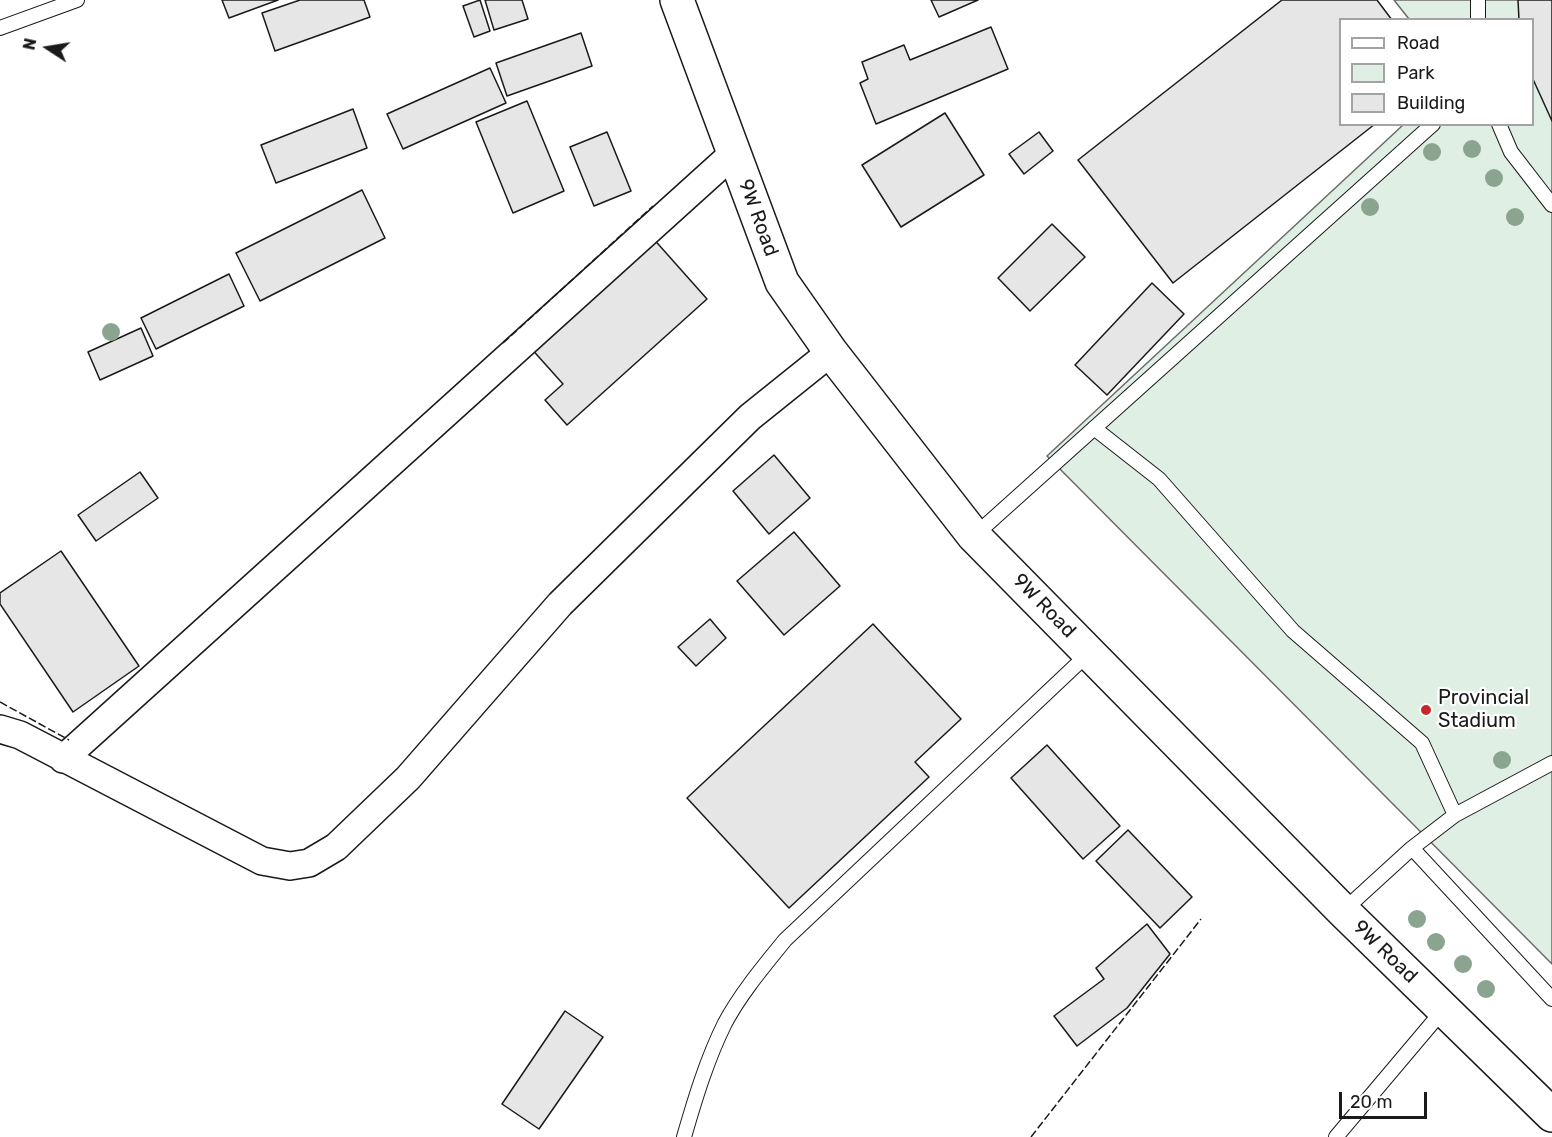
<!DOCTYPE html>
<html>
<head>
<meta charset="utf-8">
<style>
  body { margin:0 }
  #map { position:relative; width:1552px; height:1137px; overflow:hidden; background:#fff; font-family:Rubik,sans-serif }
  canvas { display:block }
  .legend { position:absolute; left:1339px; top:18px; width:195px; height:108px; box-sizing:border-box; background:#fff; border:2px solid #a3a3a3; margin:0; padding:8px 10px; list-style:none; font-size:18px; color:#1a1a1a }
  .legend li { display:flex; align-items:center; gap:12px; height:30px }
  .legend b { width:30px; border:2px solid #a3a3a3 }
  .north { position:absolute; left:18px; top:18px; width:60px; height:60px; -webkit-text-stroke:4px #fff; paint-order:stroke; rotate:282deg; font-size:16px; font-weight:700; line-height:24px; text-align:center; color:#1a1a1a }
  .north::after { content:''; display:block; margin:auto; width:21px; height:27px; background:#1a1a1a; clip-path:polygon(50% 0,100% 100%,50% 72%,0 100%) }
  .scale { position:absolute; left:1339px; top:1092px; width:88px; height:27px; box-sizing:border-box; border:3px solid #1a1a1a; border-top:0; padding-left:8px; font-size:18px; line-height:21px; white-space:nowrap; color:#1a1a1a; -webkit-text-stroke:4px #fff; paint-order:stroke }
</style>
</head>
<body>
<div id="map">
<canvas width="1552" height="1137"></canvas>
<ul class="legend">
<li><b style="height:8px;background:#fff"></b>Road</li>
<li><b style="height:16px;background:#e0efe3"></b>Park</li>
<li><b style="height:16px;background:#e6e6e6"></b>Building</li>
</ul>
<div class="north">N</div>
<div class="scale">20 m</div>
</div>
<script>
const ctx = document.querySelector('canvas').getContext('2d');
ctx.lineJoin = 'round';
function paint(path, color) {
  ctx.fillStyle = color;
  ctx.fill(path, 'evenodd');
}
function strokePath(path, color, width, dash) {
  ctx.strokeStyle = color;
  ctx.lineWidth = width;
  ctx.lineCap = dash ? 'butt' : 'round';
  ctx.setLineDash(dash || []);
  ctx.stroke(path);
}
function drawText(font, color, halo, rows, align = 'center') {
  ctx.font = font + ' Rubik,sans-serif';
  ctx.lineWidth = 4.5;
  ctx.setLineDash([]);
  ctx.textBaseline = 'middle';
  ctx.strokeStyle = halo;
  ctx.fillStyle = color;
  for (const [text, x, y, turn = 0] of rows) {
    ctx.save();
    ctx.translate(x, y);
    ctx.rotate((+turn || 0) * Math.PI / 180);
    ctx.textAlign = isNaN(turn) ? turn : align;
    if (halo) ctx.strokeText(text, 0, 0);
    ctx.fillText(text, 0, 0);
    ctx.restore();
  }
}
const green = new Path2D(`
  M1394,0H1552V964L1047,456L1403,125L1532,124V20L1409,19Z`);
const building = new Path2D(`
  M222,0H278L229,18Z
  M300,0H364L370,17L275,51L262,13Z
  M480,0L490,31L474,37L463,6Z
  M485,0H522L528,19L494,30Z
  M931,0H978L939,17Z
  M1282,0H1377L1392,20H1340V124H1375L1173,283L1078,160Z
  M1518,0H1552V121L1532,77V20H1519Z
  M991,27L1008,69L876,124L860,83L868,79L862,62L904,45L910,60Z
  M581,33L592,66L507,96L496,63Z
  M490,68L506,103L403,149L387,114Z
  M527,101L564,191L513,213L476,122Z
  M353,109L367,148L276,183L261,145Z
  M945,113L984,175L901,227L862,165Z
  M607,132L631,191L594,206L570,147Z
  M1039,132L1053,151L1024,174L1009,154Z
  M362,190L385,238L260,301L236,253Z
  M1052,224L1085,257L1030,311L998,278Z
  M651,236L707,299L567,425L545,400L563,384L529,346Z
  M229,274L244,306L156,349L141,318Z
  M1152,283L1184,314L1107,395L1075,365Z
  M141,328L153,356L100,380L88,352Z
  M774,455L810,498L769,534L733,491Z
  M140,472L158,498L96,541L78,515Z
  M794,532L840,586L784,635L737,581Z
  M61,551L139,666L73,712L0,604V593Z
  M710,619L726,638L696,666L678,647Z
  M873,624L961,719L915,762L929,777L789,908L687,798Z
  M1047,745L1120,826L1083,859L1011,778Z
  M1128,830L1192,897L1160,928L1096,861Z
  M1147,924L1170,954L1127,1008L1077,1046L1054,1016L1104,979L1096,968Z
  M565,1011L603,1037L539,1129L502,1104Z`);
const service = new Path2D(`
  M1478,0V20
  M0,28L77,0
  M1499,124L1511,152L1552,205
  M1094,428L1159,479L1293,631L1422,743L1455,815
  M974,536L1433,124
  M1412,848L1552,999
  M1343,911L1412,848L1455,815L1552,763
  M684,1137C695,1099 707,1059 725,1023C741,993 764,966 785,940L1089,653
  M1336,1137L1444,1009`);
const minor = new Path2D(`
  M0,729L20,735L262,861L290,866L309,863L336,847L408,778L560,604L750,417L831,352
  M63,759L734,153`);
const primary = new Path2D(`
  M677,0L782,282L831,352L974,536L1343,911L1552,1115`);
const fence = new Path2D(`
  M503,343L653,206
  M0,702L69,740
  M1031,1137L1201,919`);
const trees = [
  [1472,149],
  [1432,152],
  [1494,178],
  [1370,207],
  [1515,217],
  [111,332],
  [1502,760],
  [1417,919],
  [1436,942],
  [1463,964],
  [1486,989]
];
const markers = [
  [1426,710,6,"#c62828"]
];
const streetNames = [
  ["9W Road",758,218,70],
  ["9W Road",1044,606,46],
  ["9W Road",1385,952,44]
];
const poiNames = [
  ["Provincial",1438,698],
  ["Stadium",1438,721]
];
paint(green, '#e0efe3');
strokePath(green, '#6a6a6a', 1.5);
paint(building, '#e6e6e6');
strokePath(building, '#1a1a1a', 1.5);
strokePath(service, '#1a1a1a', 16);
strokePath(minor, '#1a1a1a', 30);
strokePath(primary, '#1a1a1a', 36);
strokePath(service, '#fff', 14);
strokePath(minor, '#fff', 27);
strokePath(primary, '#fff', 33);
strokePath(fence, '#1a1a1a', 1.5, [8, 3]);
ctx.fillStyle = '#8aa48f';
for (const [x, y] of trees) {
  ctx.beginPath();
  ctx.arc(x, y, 9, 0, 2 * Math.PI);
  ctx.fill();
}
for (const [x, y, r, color] of markers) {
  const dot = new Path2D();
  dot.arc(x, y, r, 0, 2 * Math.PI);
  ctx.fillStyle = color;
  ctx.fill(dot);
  strokePath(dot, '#fff', 2);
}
drawText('20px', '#1a1a1a', '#fff', streetNames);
drawText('20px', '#1a1a1a', '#fff', poiNames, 'left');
</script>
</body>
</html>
